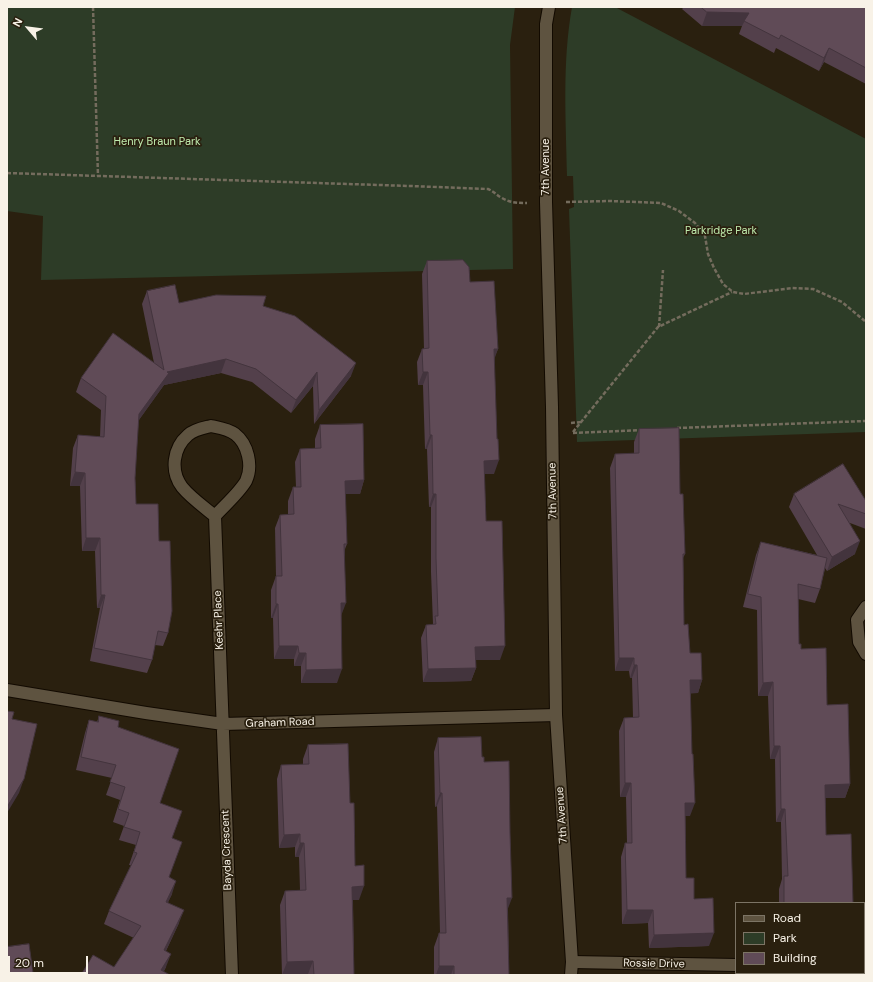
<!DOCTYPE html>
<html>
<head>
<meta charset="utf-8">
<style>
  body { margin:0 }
  #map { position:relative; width:873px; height:982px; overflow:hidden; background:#2a200f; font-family:"DM Sans",sans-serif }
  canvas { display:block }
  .frame { position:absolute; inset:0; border:8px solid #f8f2e7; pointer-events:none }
  .legend { position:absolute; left:735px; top:902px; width:130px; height:72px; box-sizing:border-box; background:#2a200f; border:1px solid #7c7465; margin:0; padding:5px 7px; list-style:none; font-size:12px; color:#f8f2e7 }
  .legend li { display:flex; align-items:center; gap:8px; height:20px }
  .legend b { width:20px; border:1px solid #7c7465 }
  .north { position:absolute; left:8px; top:8px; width:40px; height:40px; -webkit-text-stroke:3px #2a200f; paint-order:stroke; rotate:298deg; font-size:11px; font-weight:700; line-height:16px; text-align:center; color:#f8f2e7 }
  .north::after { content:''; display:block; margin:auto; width:14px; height:18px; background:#f8f2e7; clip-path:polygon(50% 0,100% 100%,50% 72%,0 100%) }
  .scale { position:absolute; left:8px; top:956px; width:80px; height:18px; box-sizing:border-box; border:2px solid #f8f2e7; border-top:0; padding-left:5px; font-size:12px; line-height:14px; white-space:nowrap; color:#f8f2e7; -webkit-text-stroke:3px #2a200f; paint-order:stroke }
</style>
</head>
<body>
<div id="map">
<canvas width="873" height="982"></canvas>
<div class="frame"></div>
<ul class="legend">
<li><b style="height:5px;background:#5e5340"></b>Road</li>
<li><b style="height:11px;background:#2d3c27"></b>Park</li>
<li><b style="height:11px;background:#604b57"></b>Building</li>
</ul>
<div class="north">N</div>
<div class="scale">20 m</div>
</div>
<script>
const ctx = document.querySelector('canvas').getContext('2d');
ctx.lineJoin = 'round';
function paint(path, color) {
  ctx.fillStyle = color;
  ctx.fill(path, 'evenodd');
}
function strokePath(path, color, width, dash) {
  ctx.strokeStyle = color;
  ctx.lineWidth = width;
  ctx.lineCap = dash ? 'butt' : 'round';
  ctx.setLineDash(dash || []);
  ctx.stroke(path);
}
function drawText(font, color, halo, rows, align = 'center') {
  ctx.font = font + ' "DM Sans",sans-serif';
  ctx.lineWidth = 3.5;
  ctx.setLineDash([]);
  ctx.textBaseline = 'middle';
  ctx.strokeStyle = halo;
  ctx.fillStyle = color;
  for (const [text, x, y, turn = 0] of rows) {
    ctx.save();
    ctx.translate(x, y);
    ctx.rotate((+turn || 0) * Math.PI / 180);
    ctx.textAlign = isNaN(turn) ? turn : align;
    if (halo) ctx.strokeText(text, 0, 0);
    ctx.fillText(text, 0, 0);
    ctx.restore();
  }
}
const green = new Path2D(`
  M7,7H515L510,45L513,269L41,280L43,216L7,211Z
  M572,7H615L866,139V432L577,442L569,209L574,207L573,176H567C566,120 562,63 572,7Z`);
const path = new Path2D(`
  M93,7L98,176
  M7,173L410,186L488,189C495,192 496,195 502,198C510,203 518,203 527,203
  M566,202L610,201L661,203L679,211L695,223L705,236L708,254L714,268L723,284L733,292L744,294L792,288L813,289L842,302L866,322
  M659,327L663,270
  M571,423L581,422
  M677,428L866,421
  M573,432L658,327L732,292
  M573,433L642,430`);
const minor = new Path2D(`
  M211,426C220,428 228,429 235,434C248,444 253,466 246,481C239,493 224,506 215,516C204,507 191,498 182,487C170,471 173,448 188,435C195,429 203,428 211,426Z
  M215,516L232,975
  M866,607L857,620L859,642L866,654
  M7,690L146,713L223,724L556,715
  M572,962L736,965
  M864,968H866`);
const tertiary = new Path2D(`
  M549,7L546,24V202L552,407L556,715L572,962L571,975`);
const wall = new Path2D(`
  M682,7H866V84L824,62L819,71L776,48L774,53L739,34L742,26H702L682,9L683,8Z
  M427,261L470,282L498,349L494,358V474H484L486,521L500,660H476V668L471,681L423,682L421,638L426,625H432L433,624L431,572V507H429L427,449H425L423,385H418L417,362L422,349H424L422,274Z
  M147,291L179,303L263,306L351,376L314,424L313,386L291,413L252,382L221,373L164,385L138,421L135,478L136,504L159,541L168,633L163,646L155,645L152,660L147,673L90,661L100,608H97L95,551H82L80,486H70L73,448L78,435L100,437L101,410L76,392L81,378L154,363L142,304Z
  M320,425L364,480L360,494H345L347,544L345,549L337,683H301V666H294V659H274L273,618H271V590L276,576L275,528L280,515H288V501L293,487H296L295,462L300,449L315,448V439Z
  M639,429L680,494L685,554L683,558L684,625L690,653L702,680L698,693H691L690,816H685L686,878L694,899L709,946L649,948L648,923L622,924L621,857L625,843H627L626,797H620L619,731L624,718H633L632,678H630L629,671H615L610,468L615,454H634V442Z
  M794,494L866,501V529L850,523L855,554L827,571L825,568L820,589L815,603L798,599L799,644L801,649L827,705L850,784L845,798H825L826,835L853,903H779V889L782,879L781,822H776L775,759H770L768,696H758L757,610L743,607L756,555L761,542L817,555L789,507Z
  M99,716L118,727L160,803L172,838L169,877L172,894L168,902L179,923L166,951V967L164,971L114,967L134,938L104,924L109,911L131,865H129L136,845L119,840L124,826L113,822L120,800L106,795L112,778L76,770L85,733L89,720L97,722Z
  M438,738L482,757L484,762L508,910L509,975H434V947L439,933H440L437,806L435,807L434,752Z
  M308,745L350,803L355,866L359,900H353L354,975H308V974L282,975L280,905L285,891L300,890L299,857H295V847L279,848L277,779L281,765H303V759Z`);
const shadedWall = new Path2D(`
  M707,12L749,13L742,26H702Z
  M829,48L824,62L819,71L824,58Z
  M494,349H498L493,363Z
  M226,359L221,373L164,385L134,427L139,414L167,372Z
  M356,363L351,376L314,424L319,410Z
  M317,372L313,386L291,413L296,400Z
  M423,372H428L423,385H418Z
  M430,435H432L427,449H425Z
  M499,460L494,474H479L484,461Z
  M75,472L85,473L80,486H70Z
  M364,480L360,494H340L345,481Z
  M433,494H436L431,507H429Z
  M86,538H100L95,551H82Z
  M860,541L855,554L827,571L832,557Z
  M101,595H105L100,608H97Z
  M341,603H346L341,616Z
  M276,604H278L273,618H271Z
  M279,646H298L294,659H274Z
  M505,646L500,660H471L475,647Z
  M299,653H306L301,666H294Z
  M619,658H634L629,671H615Z
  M634,665H637L632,678H630Z
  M476,668L471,681L423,682L428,669Z
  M342,669L337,683H301L306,670Z
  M690,680H702L698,693L685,694Z
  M773,682L768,696H758L763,683Z
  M774,746H780L775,759H770Z
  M24,779L19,793L7,813V807Z
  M625,783H631L626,797H620Z
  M850,784L845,798H820L825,785Z
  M440,793H442L437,806L435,807Z
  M685,803H695L690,816H680Z
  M781,809H785L781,822H776Z
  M300,834L295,847L279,848L284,835Z
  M300,843H304L299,857H295Z
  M176,881L172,894L162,915L166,902Z
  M364,886L359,900H347L352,887Z
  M507,898H512L507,911Z
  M184,910L179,923L160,963L164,950Z
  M627,910H653L648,923L622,924Z
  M714,933L709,946L649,948L654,935Z
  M171,954L166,967L161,975V970Z
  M313,961L308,974L282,975L287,962Z
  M439,966H454L451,975H436Z`);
const building = new Path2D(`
  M701,7H866V68L829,48L824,58L781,35L779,39L744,21L749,13L707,12Z
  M463,260L469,267L470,282L494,281L498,349H494L497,439H498L499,460L484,461L486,521H502L505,646L475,647L476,668L428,669L426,625L436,624L435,616H438L436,558V494H433L432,435H430L428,372H423L422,349L429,348L427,261Z
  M175,285L179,303L216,295L266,296L263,306L295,316L356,363L319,410L317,372L296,400L256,369L226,359L167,372L169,373L139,414L135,478L136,504H158L159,541H170L172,611L168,633L158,631L152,660L94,648L105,595H101L100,538H86L85,473L75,472L78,435L104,437L106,396L81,378L113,333L164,370L147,291Z
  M363,424L364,480L345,481L347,544H344L346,603H341L342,669L306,670V653H299L298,646H279L278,604H276V576H282L280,515L294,514L293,487H301L300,449L321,448L320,425Z
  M679,428L680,494H683L685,554H683L684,625L688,624L690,653H701L702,680H690L692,754H693L695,803H685L686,878H694V899L713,898L714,933L654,935L653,910H627L625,843H632L631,783H625L624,718L639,717L637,665H634V658H619L615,454L639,453V429Z
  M843,464L866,501V514L838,504L860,541L832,557L794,494Z
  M761,542L827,558L820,589L798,584L799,644H801V649L826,648L827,705L848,704L850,784L825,785L826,835L851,834L853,903H784V876H788L785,809H781L780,746H774L773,682L763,683L761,597L748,594Z
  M7,711L14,712L12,719L37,724L24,779L7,807Z
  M99,716L119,721L118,727L179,749L160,803L182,811L172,838L182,842L169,877L176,881L166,902L184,910L164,950L171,954L161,970L170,975H81L93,955L114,967L141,926L109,911L137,853L134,852L140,832L124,827L129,813L118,809L125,787L110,782L116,765L81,757L89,720L98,722Z
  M481,737L482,757H484V762L509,761L510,833L512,898H507L509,975H454V966H439V933H446L442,793H440L438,738Z
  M348,744L350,803H354L355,866L364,865V886L352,887L354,975H314L313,961L287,962L285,891L306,890L304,843H300V834L284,835L281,765L309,764L308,745Z
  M29,944L33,973L38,975H7V947Z`);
const parkNames = [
  ["Henry Braun Park",157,142],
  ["Parkridge Park",721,231]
];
const streetNames = [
  ["7th Avenue",546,167,-90],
  ["7th Avenue",553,491,-91],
  ["Keehr Place",219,620,-92],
  ["Graham Road",280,723,-2],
  ["7th Avenue",562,815,-94],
  ["Bayda Crescent",227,850,-92],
  ["Rossie Drive",654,964,1]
];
paint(green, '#2d3c27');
strokePath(minor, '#120a00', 14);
strokePath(tertiary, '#120a00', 14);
strokePath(path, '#746c5d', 2.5, [4, 2]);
strokePath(minor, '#5e5340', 12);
strokePath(tertiary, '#5e5340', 12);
paint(wall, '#53404b');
paint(shadedWall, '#43343d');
paint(building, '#604b57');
strokePath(building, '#43343d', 1);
drawText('11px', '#bfebad', '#2a200f', parkNames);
drawText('11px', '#f8f2e7', '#2a200f', streetNames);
</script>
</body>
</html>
